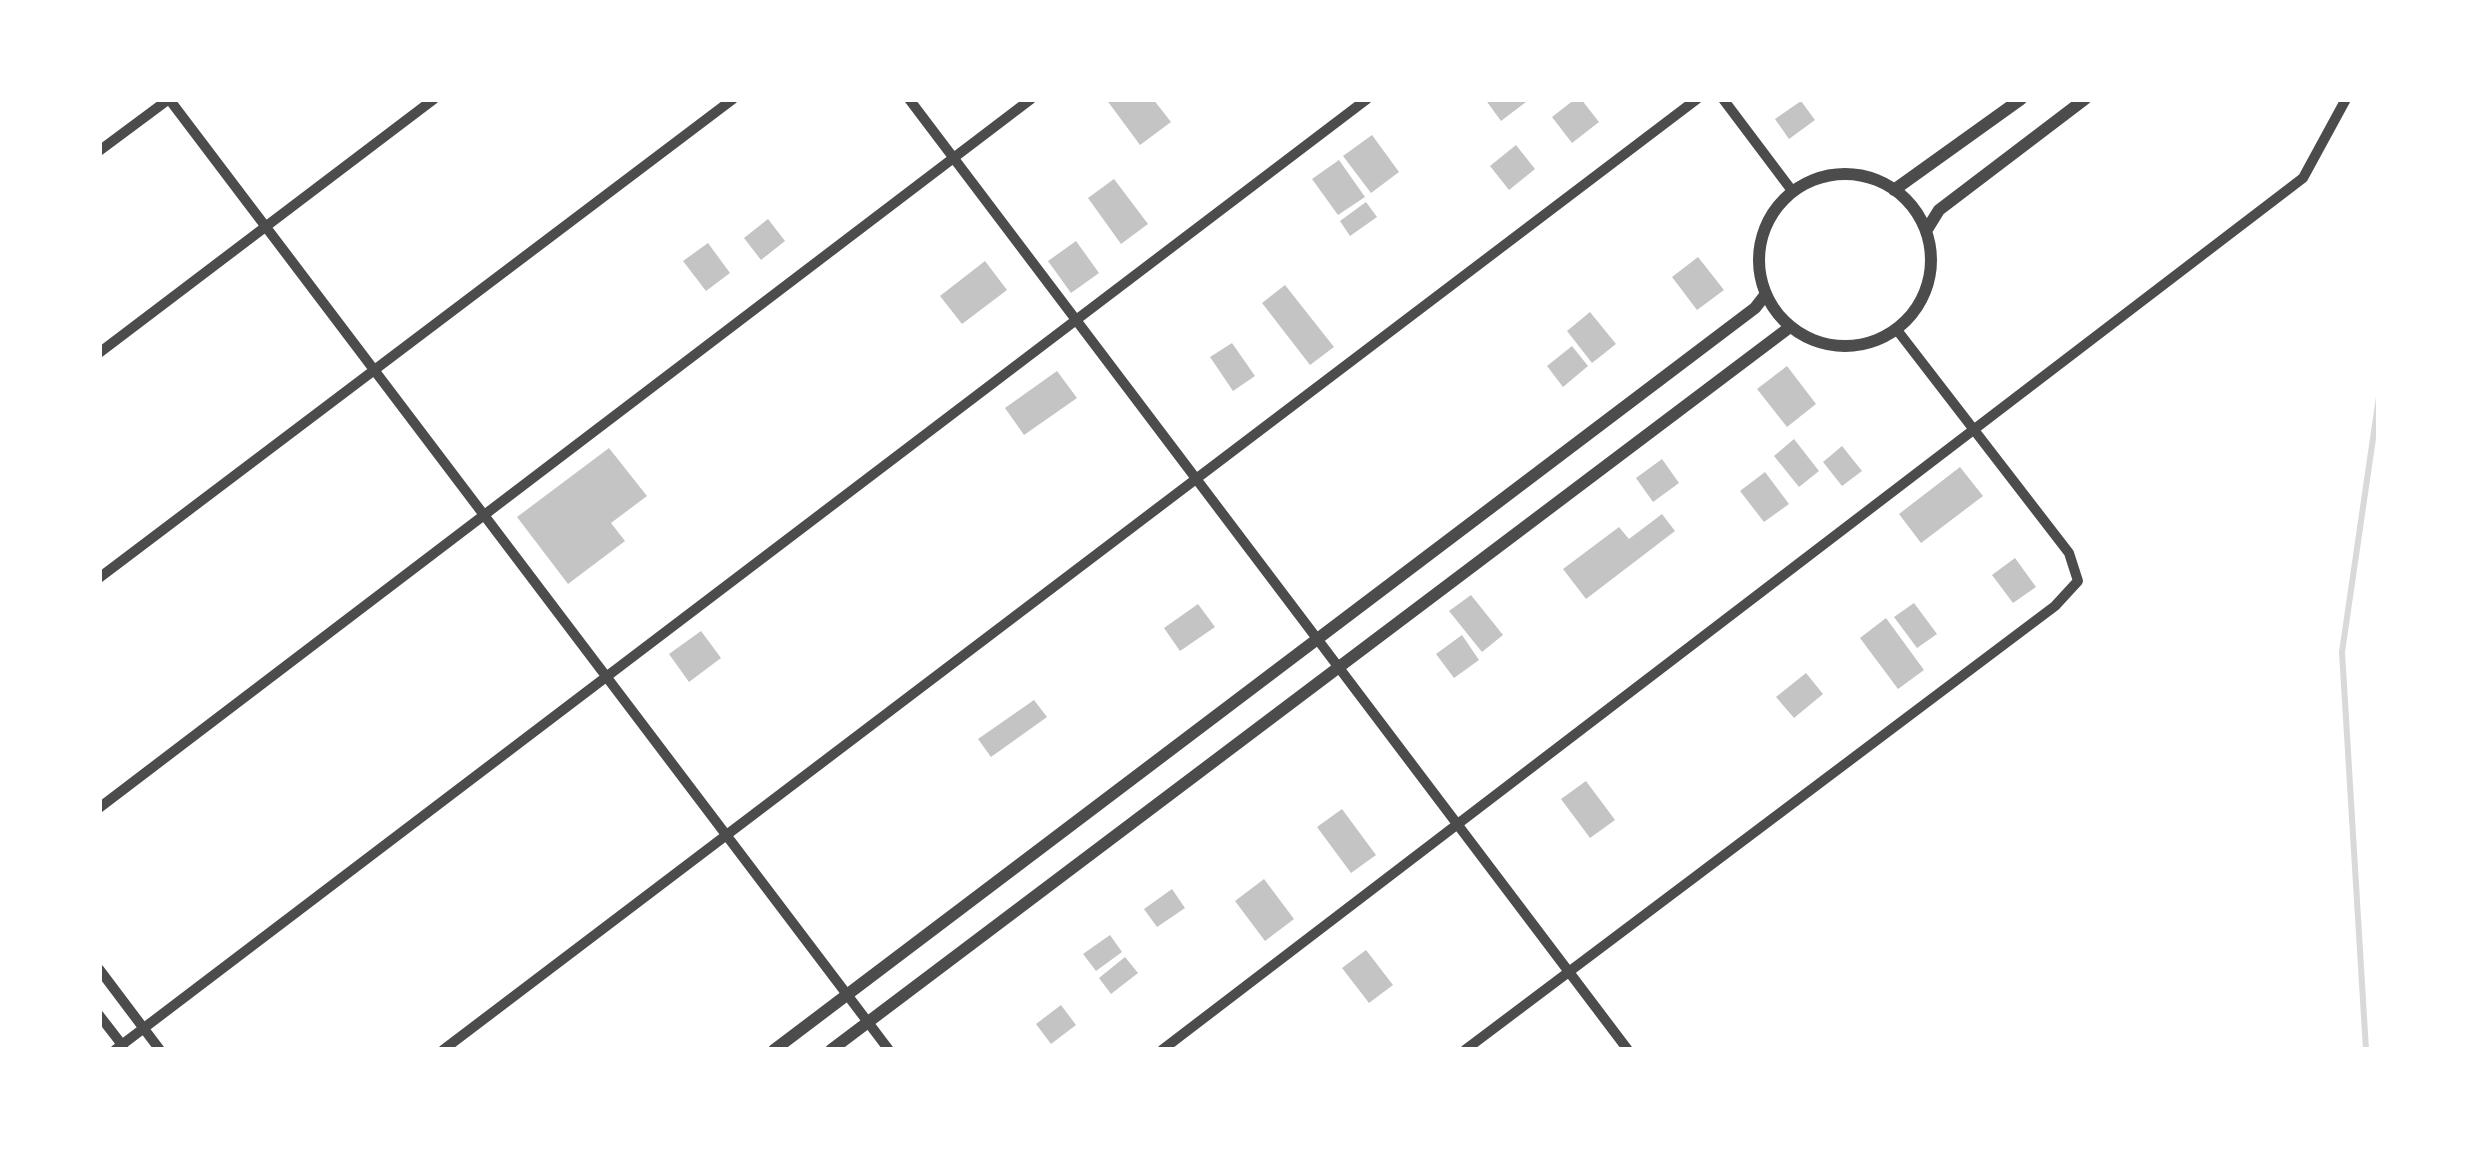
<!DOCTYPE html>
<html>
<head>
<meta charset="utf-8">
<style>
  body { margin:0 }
  #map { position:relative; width:2478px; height:1149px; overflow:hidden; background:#fff; font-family:"Space Grotesk",sans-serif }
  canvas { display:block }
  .frame { position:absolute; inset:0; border:102px solid #fff; pointer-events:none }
</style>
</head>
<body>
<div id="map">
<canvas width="2478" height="1149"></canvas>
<div class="frame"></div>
</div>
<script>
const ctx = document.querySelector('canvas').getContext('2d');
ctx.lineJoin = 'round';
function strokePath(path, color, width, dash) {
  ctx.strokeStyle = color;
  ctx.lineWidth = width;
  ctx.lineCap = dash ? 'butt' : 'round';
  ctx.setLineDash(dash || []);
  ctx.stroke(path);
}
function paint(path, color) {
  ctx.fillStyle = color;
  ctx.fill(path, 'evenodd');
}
const stream = new Path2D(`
  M2366,1050L2342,652L2379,397`);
const building = new Path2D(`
  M1106,99H1153L1171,122L1140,145Z
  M1485,99H1530L1501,121Z
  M1575,99H1581L1599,122L1572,143L1552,117Z
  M1801,101L1815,120L1789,139L1775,119Z
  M1372,135L1399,172L1371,193L1343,156Z
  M1516,145L1535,169L1509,190L1490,166Z
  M1339,160L1365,197L1338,215L1312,179Z
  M1114,179L1148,224L1121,244L1088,198Z
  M1366,202L1377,217L1350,236L1340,221Z
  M768,219L785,241L761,260L744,238Z
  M1076,241L1099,273L1071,293L1048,261Z
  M708,243L730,273L706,291L683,261Z
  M1698,257L1724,290L1697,310L1672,277Z
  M985,261L1007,290L962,324L940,296Z
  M1285,285L1334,347L1310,365L1262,303Z
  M1590,312L1616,344L1592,363L1567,331Z
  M1232,343L1255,376L1233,391L1210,357Z
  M1572,346L1588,366L1563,387L1547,366Z
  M1787,366L1816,404L1787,427L1757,389Z
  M1057,371L1077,398L1024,435L1005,408Z
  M1794,439L1819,471L1799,487L1774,456Z
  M1842,446L1862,471L1842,486L1823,462Z
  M609,448L647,496L611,523L625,541L568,584L517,517Z
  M1662,459L1679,483L1653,502L1636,478Z
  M1960,467L1983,496L1921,543L1899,514Z
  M1765,472L1789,504L1764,522L1740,491Z
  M1662,514L1675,531L1586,599L1563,569L1619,527L1629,539Z
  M2015,558L2036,587L2013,603L1992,575Z
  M1471,595L1503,635L1482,652L1449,611Z
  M1914,603L1937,634L1917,648L1894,617Z
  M1198,604L1215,627L1180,651L1164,628Z
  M1886,618L1924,670L1898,689L1860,638Z
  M701,631L721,658L689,682L669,654Z
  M1462,635L1479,660L1454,678L1436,654Z
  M1806,673L1823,694L1794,718L1776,697Z
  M1034,700L1047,717L991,757L978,739Z
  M1586,781L1615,820L1590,838L1561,799Z
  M1342,809L1376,855L1351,873L1317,827Z
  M1264,879L1294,919L1265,941L1235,901Z
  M1172,889L1185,908L1157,927L1144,909Z
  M1110,935L1122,952L1096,971L1083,954Z
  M1366,950L1393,985L1369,1003L1342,968Z
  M1125,957L1138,973L1111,994L1099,978Z
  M1061,1005L1076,1025L1051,1044L1036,1024Z`);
const minor = new Path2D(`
  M169,99L889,1050
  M909,99L1628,1050
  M1723,99L1793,192
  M99,151L169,99
  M99,353L434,99
  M99,578L733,99
  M99,808L1031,99
  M99,969L160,1050
  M99,1015L123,1046
  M115,1050L1367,99
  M443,1050L1697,99
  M1162,1050L2303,178L2346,99
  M1465,1050L2055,606L2078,581L2069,553L1897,330`);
const tertiary = new Path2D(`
  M1759 260a86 86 0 1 1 172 0a86 86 0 1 1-172 0Z
  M1894,190L2021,99
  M1926,231L1939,210L2085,99
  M774,1050L1755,308L1766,294
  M831,1050L1790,327`);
strokePath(stream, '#d9d9d9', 6);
paint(building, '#c4c4c4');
strokePath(minor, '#4c4c4c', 10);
strokePath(tertiary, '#4c4c4c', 12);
</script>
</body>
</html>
